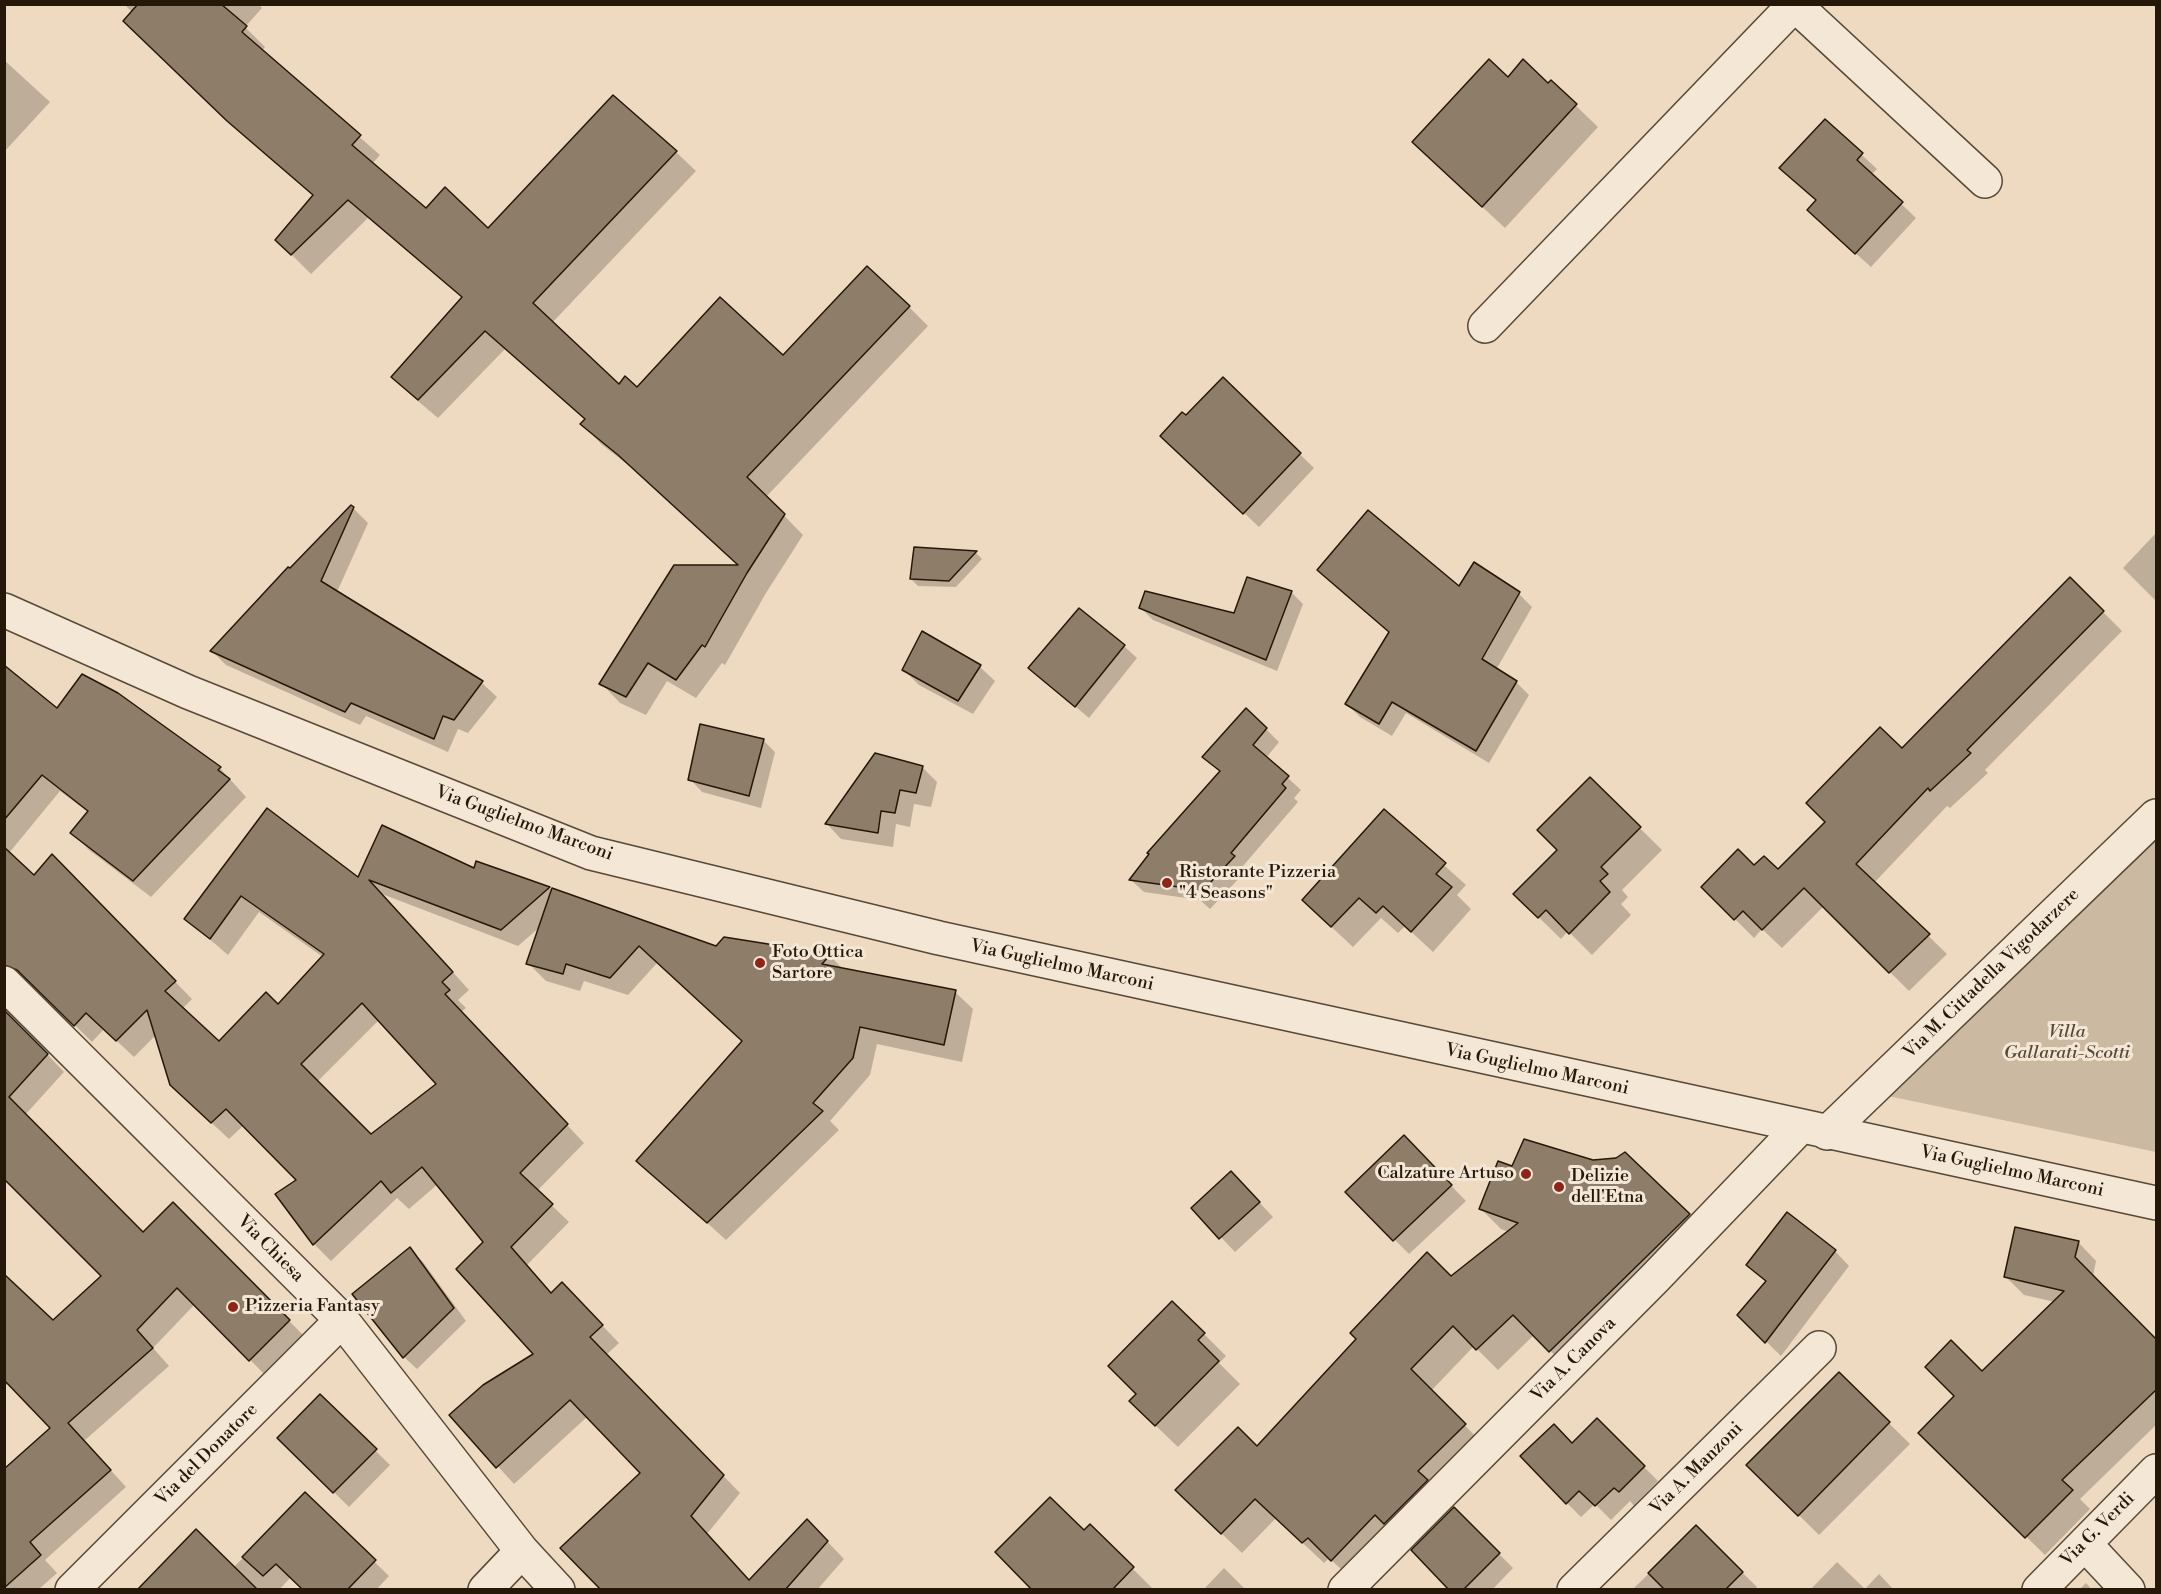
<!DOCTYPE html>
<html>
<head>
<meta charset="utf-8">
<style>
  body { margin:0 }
  #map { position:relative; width:2161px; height:1594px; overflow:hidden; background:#eedac0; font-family:"Libre Bodoni",serif }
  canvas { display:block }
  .frame { position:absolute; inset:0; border:6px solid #251809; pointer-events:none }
</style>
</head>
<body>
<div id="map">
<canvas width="2161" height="1594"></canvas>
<div class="frame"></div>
</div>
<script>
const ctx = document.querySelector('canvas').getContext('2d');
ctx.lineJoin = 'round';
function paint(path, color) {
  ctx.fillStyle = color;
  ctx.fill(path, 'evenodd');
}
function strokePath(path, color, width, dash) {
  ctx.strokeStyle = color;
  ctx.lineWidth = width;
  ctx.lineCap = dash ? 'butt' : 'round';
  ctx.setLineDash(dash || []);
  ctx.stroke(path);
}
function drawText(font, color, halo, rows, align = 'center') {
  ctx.font = font + ' "Libre Bodoni",serif';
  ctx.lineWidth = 6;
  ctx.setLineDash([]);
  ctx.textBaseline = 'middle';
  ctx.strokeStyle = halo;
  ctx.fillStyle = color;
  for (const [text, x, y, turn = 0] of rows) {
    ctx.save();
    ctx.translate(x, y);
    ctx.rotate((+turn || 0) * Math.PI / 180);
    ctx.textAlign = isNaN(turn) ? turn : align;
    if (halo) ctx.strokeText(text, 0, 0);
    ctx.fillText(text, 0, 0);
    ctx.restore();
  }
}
const green = new Path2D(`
  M2156,829V1152L1888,1096Z`);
const shadow = new Path2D(`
  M124,4H258L262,8L245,27L265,47L262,51L380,155L372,164L426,210L488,230L676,152L696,171L552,323L619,386L637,389L783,358L909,307L928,326L766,497L803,535L766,593L725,665L722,663L696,698L667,681L646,715L620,703L601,683L740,567L640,474L601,444L582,424L586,420L505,349L438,418L412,396L393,377L463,298L368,218L311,274L277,240L314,196L249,140L144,41L133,13Z
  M4,60L50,102L4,152Z
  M1508,79L1548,85L1551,82L1598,127L1505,228L1436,164Z
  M1825,121L1877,169L1871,175L1916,218L1871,267L1824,225L1818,201Z
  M1223,379L1314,468L1259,527L1177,450L1186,417Z
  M353,508L368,523L337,592L482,683L497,697L468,733L458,729L448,752L366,716L360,725L226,665L212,651Z
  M2156,533V601L2123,568Z
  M915,549L976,553L982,559L956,587L918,586L911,579Z
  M1319,570L1519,594L1532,607L1496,670L1516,682L1529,695L1489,763L1406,713L1392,736L1360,717L1347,704L1390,633Z
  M2070,579L2122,631L1985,770L1988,773L1950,808L1947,806L1874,883L1947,954L1909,991L1824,906L1782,948L1762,929L1754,938L1703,887L1754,867L1778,871L1902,750Z
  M1291,592L1303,604L1277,671L1153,620L1141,608L1235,615Z
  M923,634L980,667L995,681L973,714L919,685L904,670Z
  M1124,646L1137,658L1089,718L1030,668Z
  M4,668L57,710L118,695L220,768L246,797L151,897L89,850L72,833L89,813L60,791L9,853L34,877L52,856L192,999L182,1009L219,1043L279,1006L323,957L259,912L228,955L186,919L268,810L359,880L475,870L477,863L716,947L725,938L830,956L843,969L955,992L973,1009L962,1062L877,1044L870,1075L830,1121L839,1130L726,1240L639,1161L743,1042L657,963L628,995L584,981L580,991L546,981L528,963L540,927L518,946L382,894L469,990L458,1000L466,1008L461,1012L584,1143L537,1191L569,1222L527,1265L552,1294L579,1301L619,1343L606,1355L740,1493L707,1534L750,1581L824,1538L844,1559L817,1590H603L642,1473L588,1416L514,1484L451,1415L535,1354L485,1242L438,1184L409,1209L397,1198L331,1261L314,1244L298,1181L244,1125L229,1139L189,1102L156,1035L134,1057L104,1029L92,1042L36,987L27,981L16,982L4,992ZM379,1020L438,1084L371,1136L317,1082Z
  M1266,729L1279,742L1266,758L1301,790L1294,798L1298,802L1243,866L1247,870L1210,909L1200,900L1144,892L1131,880L1221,773L1204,757Z
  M763,740L775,752L761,808L702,792L690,779Z
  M922,767L937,782L931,807L914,804L910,827L896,824L893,847L841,839L827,824Z
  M1590,779L1662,850L1622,890L1628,897L1621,904L1631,915L1592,955L1568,931L1561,939L1515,894L1559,850Z
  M1384,811L1466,885L1457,895L1471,909L1433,952L1405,926L1398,933L1381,918L1353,947L1325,921Z
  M4,1009L64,1072L25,1115L143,1234L173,1204L306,1338L267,1377L195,1304L153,1348L169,1366L84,1441L126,1487L45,1560L57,1573L38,1590H4V1471L52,1429L9,1383L4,1387V1276L53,1322L103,1276L4,1177Z
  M1404,1137L1466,1201L1409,1254L1347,1192Z
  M1246,1188L1273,1217L1235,1252L1193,1208Z
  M1480,1208L1689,1215L1709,1235L1571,1371L1534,1335L1498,1370L1474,1346L1431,1391L1485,1446L1353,1580L1329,1558L1324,1563L1276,1518L1242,1553L1198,1511L1257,1448L1451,1278L1509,1232L1501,1229Z
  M2078,1242L2096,1261L2093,1276L2156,1341V1425L2080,1499L2090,1509L2045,1555L1920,1433L2055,1302L2024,1295L2006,1277Z
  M410,1249L423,1262L466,1321L417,1369L404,1357Z
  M1835,1251L1849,1266L1781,1356L1739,1315L1767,1283L1748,1265Z
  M1173,1303L1226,1356L1219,1363L1240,1384L1178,1447L1153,1423L1138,1394Z
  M1839,1374L1910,1444L1819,1535L1748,1465Z
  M320,1396L390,1465L349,1507L279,1438Z
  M1597,1420L1658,1481L1634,1506L1630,1501L1611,1520L1595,1504L1581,1517L1567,1503L1573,1445Z
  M305,1494L389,1576L376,1590H304L291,1577L279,1590H166L233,1568Z
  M1454,1509L1513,1568L1492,1590H1452Z
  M1090,1526L1154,1590H1034Z
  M1696,1527L1757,1587L1754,1590H1632Z
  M1837,1562L1865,1589L1879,1574L1894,1590H1810Z
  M1224,1568L1246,1590H1203Z
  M2086,1583L2092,1590H2079Z`);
const building = new Path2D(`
  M138,4H221L247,26L242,32L361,135L352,145L426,208L445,187L488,228L613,95L677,151L533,303L619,384L625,376L637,387L720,297L783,355L867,266L910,306L747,477L785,514L747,573L705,647L702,645L676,680L648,663L626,697L599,684L674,565H738L618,455L580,424L585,419L485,331L418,400L391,377L462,297L348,200L291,255L275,240L313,195L227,121L123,21Z
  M1489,59L1508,77L1523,59L1548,83L1551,80L1577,104L1482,207L1412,142Z
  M1825,119L1863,153L1857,160L1903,202L1855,254L1807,210L1816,200L1779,168Z
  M1223,377L1301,453L1243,514L1160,436L1182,412L1186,415Z
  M351,505L354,507L321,581L483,681L454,720L443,716L434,739L351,703L345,712L210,651L288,567L290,568Z
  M1368,510L1459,586L1474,562L1520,592L1482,659L1517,681L1476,751L1392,702L1379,724L1345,704L1389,632L1317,570Z
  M914,547L977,551L949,581L910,579Z
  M1247,577L1292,591L1266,660L1139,608L1145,591L1234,613Z
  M2070,577L2104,611L1967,750L1971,753L1930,791L1928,788L1856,864L1930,934L1889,973L1804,888L1762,930L1743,911L1734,920L1701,887L1738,849L1754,865L1764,856L1778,869L1825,822L1806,803L1880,727L1902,748Z
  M1079,608L1125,645L1075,707L1028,668Z
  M922,631L981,665L958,701L902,670Z
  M4,665L57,708L82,674L118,693L221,767L218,770L230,779L133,881L70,833L88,811L42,775L4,820Z
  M1246,708L1267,728L1253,745L1289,776L1282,784L1286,788L1231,853L1235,856L1197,897L1186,888L1129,880L1149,854L1147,853L1220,771L1202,757Z
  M700,724L764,739L749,796L688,780Z
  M875,753L923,766L916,793L900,790L895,813L881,811L878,833L825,824Z
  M1590,777L1641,827L1601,867L1608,874L1600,881L1610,892L1569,934L1546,910L1538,918L1513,894L1557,850L1537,830Z
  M267,808L358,877L382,825L474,868L476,861L550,887L501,930L369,880L453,972L442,982L450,990L445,994L568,1124L520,1173L553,1204L511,1247L551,1293L562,1282L603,1325L590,1337L724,1475L691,1516L749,1580L807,1519L828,1541L785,1590H601L560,1548L640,1473L570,1400L496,1468L449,1415L483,1385L533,1354L456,1269L483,1242L422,1167L391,1193L381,1181L313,1245L275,1194L296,1180L226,1109L211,1123L170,1085L147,1010L116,1041L86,1013L74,1026L17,970L4,965V847L34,875L52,854L176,981L165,991L219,1041L266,992L278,1004L324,954L241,896L210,939L184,919ZM362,1003L436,1084L371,1134L301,1064Z
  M1384,809L1446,863L1436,874L1452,887L1411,932L1383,906L1376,913L1359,898L1331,927L1302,900Z
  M552,888L716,946L724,937L831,954L822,964L956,990L944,1045L860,1027L853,1058L813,1103L823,1111L707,1223L636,1161L742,1041L639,946L610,978L566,964L563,974L526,964Z
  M4,1010L48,1054L9,1097L143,1232L173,1202L290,1320L249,1361L177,1288L137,1330L153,1348L68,1423L111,1470L30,1542L41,1555L4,1588V1469L50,1428L4,1380V1274L53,1320L101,1276L4,1179Z
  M1404,1135L1452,1185L1393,1241L1345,1192Z
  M1524,1139L1593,1160L1616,1158L1625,1152L1690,1214L1549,1352L1513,1315L1476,1350L1453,1326L1411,1369L1466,1424L1418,1471L1428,1480L1384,1524L1375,1515L1331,1561L1308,1538L1302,1543L1255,1499L1221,1534L1175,1490L1238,1427L1257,1446L1356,1339L1350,1333L1427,1252L1451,1276L1518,1223L1479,1209L1498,1161L1512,1166Z
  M1231,1171L1260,1202L1219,1239L1191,1208Z
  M1787,1212L1836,1250L1765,1343L1737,1315L1766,1281L1746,1265Z
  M2015,1227L2079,1241L2075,1257L2157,1340V1389L2062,1480L2073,1490L2025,1538L1918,1433L1954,1396L1925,1367L1951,1340L1982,1371L2064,1291L2004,1277Z
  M410,1247L454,1308L403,1358L352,1294Z
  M1172,1301L1205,1333L1198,1340L1219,1361L1155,1426L1129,1401L1136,1394L1108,1366Z
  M1839,1372L1890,1422L1798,1516L1746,1465Z
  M320,1394L377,1449L333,1493L277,1438Z
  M1597,1418L1645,1466L1619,1492L1614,1488L1595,1506L1579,1491L1566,1504L1520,1456L1554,1424L1572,1443Z
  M305,1492L376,1560L347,1590H303L276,1564L263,1576L242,1557Z
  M1050,1497L1084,1530L1090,1524L1134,1567L1112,1590H1032L995,1552Z
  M1454,1507L1500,1553L1463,1590H1449L1411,1550Z
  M1696,1525L1743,1572L1725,1590H1665L1648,1573Z
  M196,1529L258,1590H137Z`);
const minor = new Path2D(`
  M1794,4L1985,181
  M1485,326L1794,5
  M4,983L342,1320L522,1551L558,1590
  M1827,1133L2156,816
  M2085,1544L2128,1590
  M72,1590L342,1320
  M485,1590L522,1551
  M1345,1590L1655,1278L1800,1127
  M1574,1590L1819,1348
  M2039,1590L2156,1471`);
const tertiary = new Path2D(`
  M4,610L188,692L591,853L939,938L2156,1203`);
const markers = [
  [1167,883,6,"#8f2418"],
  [760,963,6,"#8f2418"],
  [1526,1174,6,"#8f2418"],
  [1559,1187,6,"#8f2418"],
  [233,1307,6,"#8f2418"]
];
const streetNames = [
  ["Via Guglielmo Marconi",524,824,20],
  ["Via Guglielmo Marconi",1062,966,12],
  ["Via M. Cittadella Vigodarzere",1992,974,-44],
  ["Via Guglielmo Marconi",1537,1070,12],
  ["Via Guglielmo Marconi",2012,1172,12],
  ["Via Chiesa",270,1249,45],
  ["Via A. Canova",1574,1360,-45],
  ["Via del Donatore",207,1455,-45],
  ["Via A. Manzoni",1697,1469,-45],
  ["Via G. Verdi",2098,1530,-45]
];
const poiNames = [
  ["Ristorante Pizzeria",1179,873],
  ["\"4 Seasons\"",1179,894],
  ["Foto Ottica",772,953],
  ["Sartore",772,974],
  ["Calzature Artuso",1514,1174,"right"],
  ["Delizie",1571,1177],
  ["dell'Etna",1571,1198],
  ["Pizzeria Fantasy",245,1307]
];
const parkNames = [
  ["Villa",2067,1033],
  ["Gallarati-Scotti",2067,1054]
];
paint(green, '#ccb9a1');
paint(shadow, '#0003');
paint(building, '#8e7d68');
strokePath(building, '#251809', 1.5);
strokePath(minor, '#574837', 36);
strokePath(tertiary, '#574837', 36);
strokePath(minor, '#f4e7d6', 33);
strokePath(tertiary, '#f4e7d6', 33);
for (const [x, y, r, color] of markers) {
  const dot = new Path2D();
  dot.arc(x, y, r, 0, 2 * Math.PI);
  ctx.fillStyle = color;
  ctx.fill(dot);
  strokePath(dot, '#f4e7d6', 2);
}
drawText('18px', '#251809', '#f4e7d6', streetNames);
drawText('18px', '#251809', '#f4e7d6', poiNames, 'left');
drawText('italic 18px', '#574837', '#f4e7d6', parkNames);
</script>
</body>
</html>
